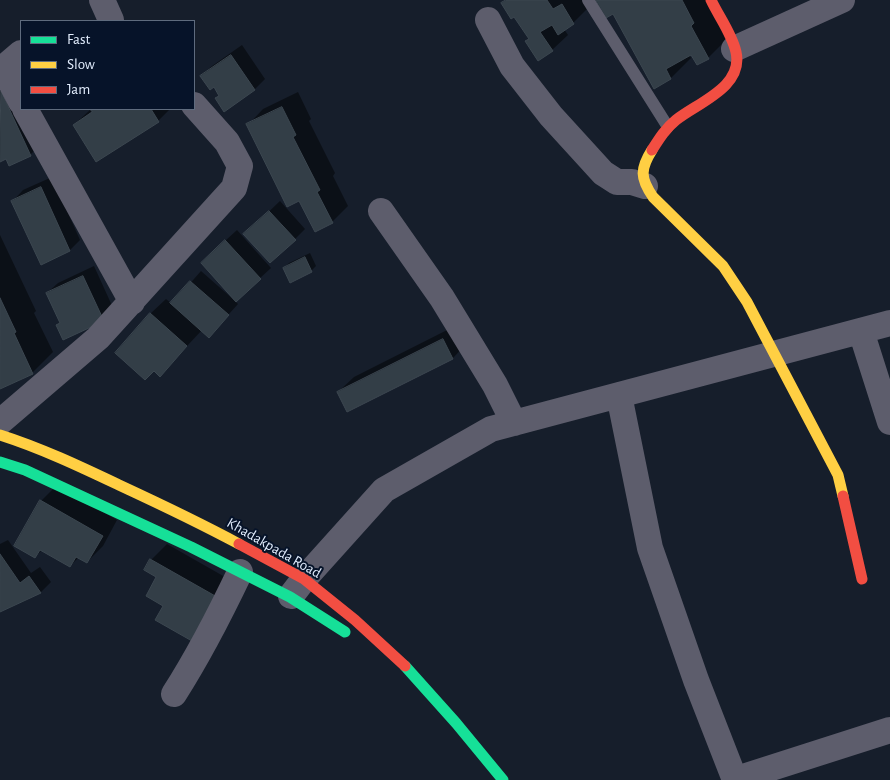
<!DOCTYPE html>
<html>
<head>
<meta charset="utf-8">
<style>
  body { margin:0 }
  #map { position:relative; width:890px; height:780px; overflow:hidden; background:#161e2b; font-family:"Alegreya Sans",sans-serif }
  canvas { display:block }
  .legend { position:absolute; left:20px; top:20px; width:175px; height:90px; box-sizing:border-box; background:#061329; border:1px solid #5e6b7e; margin:0; padding:6px 9px; list-style:none; font-size:15px; color:#e3eefe }
  .legend li { display:flex; align-items:center; gap:10px; height:25px }
  .legend b { width:25px; border:1px solid #5e6b7e }
</style>
</head>
<body>
<div id="map">
<canvas width="890" height="780"></canvas>
<ul class="legend">
<li><b style="height:6px;background:#16e098"></b>Fast</li>
<li><b style="height:6px;background:#ffcf43"></b>Slow</li>
<li><b style="height:6px;background:#f24e42"></b>Jam</li>
</ul>
</div>
<script>
const ctx = document.querySelector('canvas').getContext('2d');
ctx.lineJoin = 'round';
function paint(path, color) {
  ctx.fillStyle = color;
  ctx.fill(path, 'evenodd');
}
function strokePath(path, color, width, dash) {
  ctx.strokeStyle = color;
  ctx.lineWidth = width;
  ctx.lineCap = dash ? 'butt' : 'round';
  ctx.setLineDash(dash || []);
  ctx.stroke(path);
}
function drawText(font, color, halo, rows, align = 'center') {
  ctx.font = font + ' "Alegreya Sans",sans-serif';
  ctx.lineWidth = 4;
  ctx.setLineDash([]);
  ctx.textBaseline = 'middle';
  ctx.strokeStyle = halo;
  ctx.fillStyle = color;
  for (const [text, x, y, turn = 0] of rows) {
    ctx.save();
    ctx.translate(x, y);
    ctx.rotate((+turn || 0) * Math.PI / 180);
    ctx.textAlign = isNaN(turn) ? turn : align;
    if (halo) ctx.strokeText(text, 0, 0);
    ctx.fillText(text, 0, 0);
    ctx.restore();
  }
}
const shadow = new Path2D(`
  M506,0H584L589,7L573,23L564,29L568,35L552,50L530,38L514,15L502,3Z
  M597,0H713L729,37L708,58L697,64L691,53L689,55L691,58L671,78L614,12Z
  M242,45L265,79L254,90L220,95L214,86L201,76L212,66Z
  M0,87L41,144L30,155L6,158L0,161Z
  M298,92L311,119L309,121L335,173L333,176L348,206L332,222L300,199L248,125L263,109Z
  M91,109H170L158,121L96,160L74,125Z
  M52,177L80,240L70,250L41,264L13,201L23,190Z
  M280,201L305,229L295,239L256,224Z
  M237,230L271,268L235,301L238,304L219,325L202,330L160,375L150,314L166,299L172,304L201,271L234,300L235,298L213,252Z
  M0,235L36,311L34,313L53,352L32,373L0,388Z
  M310,253L316,266L311,271L291,281L284,268L289,263Z
  M94,266L114,310L103,320L57,325L61,322L47,293L58,283Z
  M459,324L468,342L453,358L347,410L338,392L354,377Z
  M57,485L117,520L103,546L87,562L79,557L70,566L42,550L35,557L41,501Z
  M8,540L31,573L40,567L51,582L41,592L0,610V544Z
  M167,544L232,581L192,640L164,605L158,577L151,560Z`);
const building = new Path2D(`
  M506,0H547L553,9L562,4L574,24L558,35L552,25L540,32L553,51L538,61L525,41L529,39L514,17L511,19L501,3Z
  M596,0H682L694,23L691,26L709,59L697,65L691,55L666,69L671,79L654,89L613,14L606,18Z
  M231,55L255,90L224,112L215,98L219,96L214,87L210,90L200,76Z
  M1,91L31,156L9,166L6,159L0,162Z
  M282,107L296,135L293,137L320,190L317,192L333,223L315,232L299,201L287,207L246,124Z
  M90,109H151L159,122L96,162L73,125L92,112Z
  M41,187L70,251L41,265L11,201Z
  M269,211L296,240L270,263L243,234Z
  M225,240L261,279L236,302L201,263Z
  M305,257L312,272L290,283L283,268Z
  M83,276L104,321L63,340L56,325L60,323L46,293Z
  M190,281L229,315L209,338L170,303Z
  M0,298L16,332L14,333L33,374L0,389Z
  M150,313L187,346L160,377L154,371L145,380L115,353Z
  M443,339L453,359L347,412L337,392Z
  M40,500L103,536L87,563L76,557L70,567L40,550L35,558L14,546Z
  M0,554L20,583L29,576L41,593L0,612Z
  M150,559L217,597L192,641L155,620L163,606L146,596L156,577L144,570Z`);
const lane = new Path2D(`
  M588,0L668,127`);
const street = new Path2D(`
  M102,0L111,20
  M488,20L512,66L551,116L603,173L617,182H632L645,186
  M734,49L842,0
  M21,53L8,64L9,79L21,102
  M25,109L132,302
  M381,211L442,298L495,385L514,423
  M861,331L890,422
  M619,395L650,548L696,680L735,780
  M0,422L98,338L234,188L240,166L227,142L194,105
  M291,596L304,579L384,490L491,429L890,323
  M174,694C199,655 220,614 240,572
  M734,780L890,730`);
const fast = new Path2D(`
  M0,462L25,470L191,547L290,597L345,632
  M405,666L456,723L503,780`);
const slow = new Path2D(`
  M652,150C640,169 640,178 653,197L723,266L747,302L838,475L843,496
  M0,435C41,448 81,467 119,485C160,504 200,523 239,544`);
const jam = new Path2D(`
  M652,150C659,139 665,129 676,120C697,103 744,87 736,52C732,34 719,17 711,0
  M843,496L862,579
  M239,544L304,579L355,620L405,666`);
const streetNames = [
  ["Khadakpada Road",274,548,30]
];
paint(shadow, '#0007');
paint(building, '#333e47');
strokePath(building, '#3c4750', 1);
strokePath(lane, '#5d5d6c', 12);
strokePath(street, '#5d5d6c', 26);
strokePath(fast, '#16e098', 11);
strokePath(slow, '#ffcf43', 11);
strokePath(jam, '#f24e42', 11);
drawText('15px', '#e3eefe', '#061329', streetNames);
</script>
</body>
</html>
